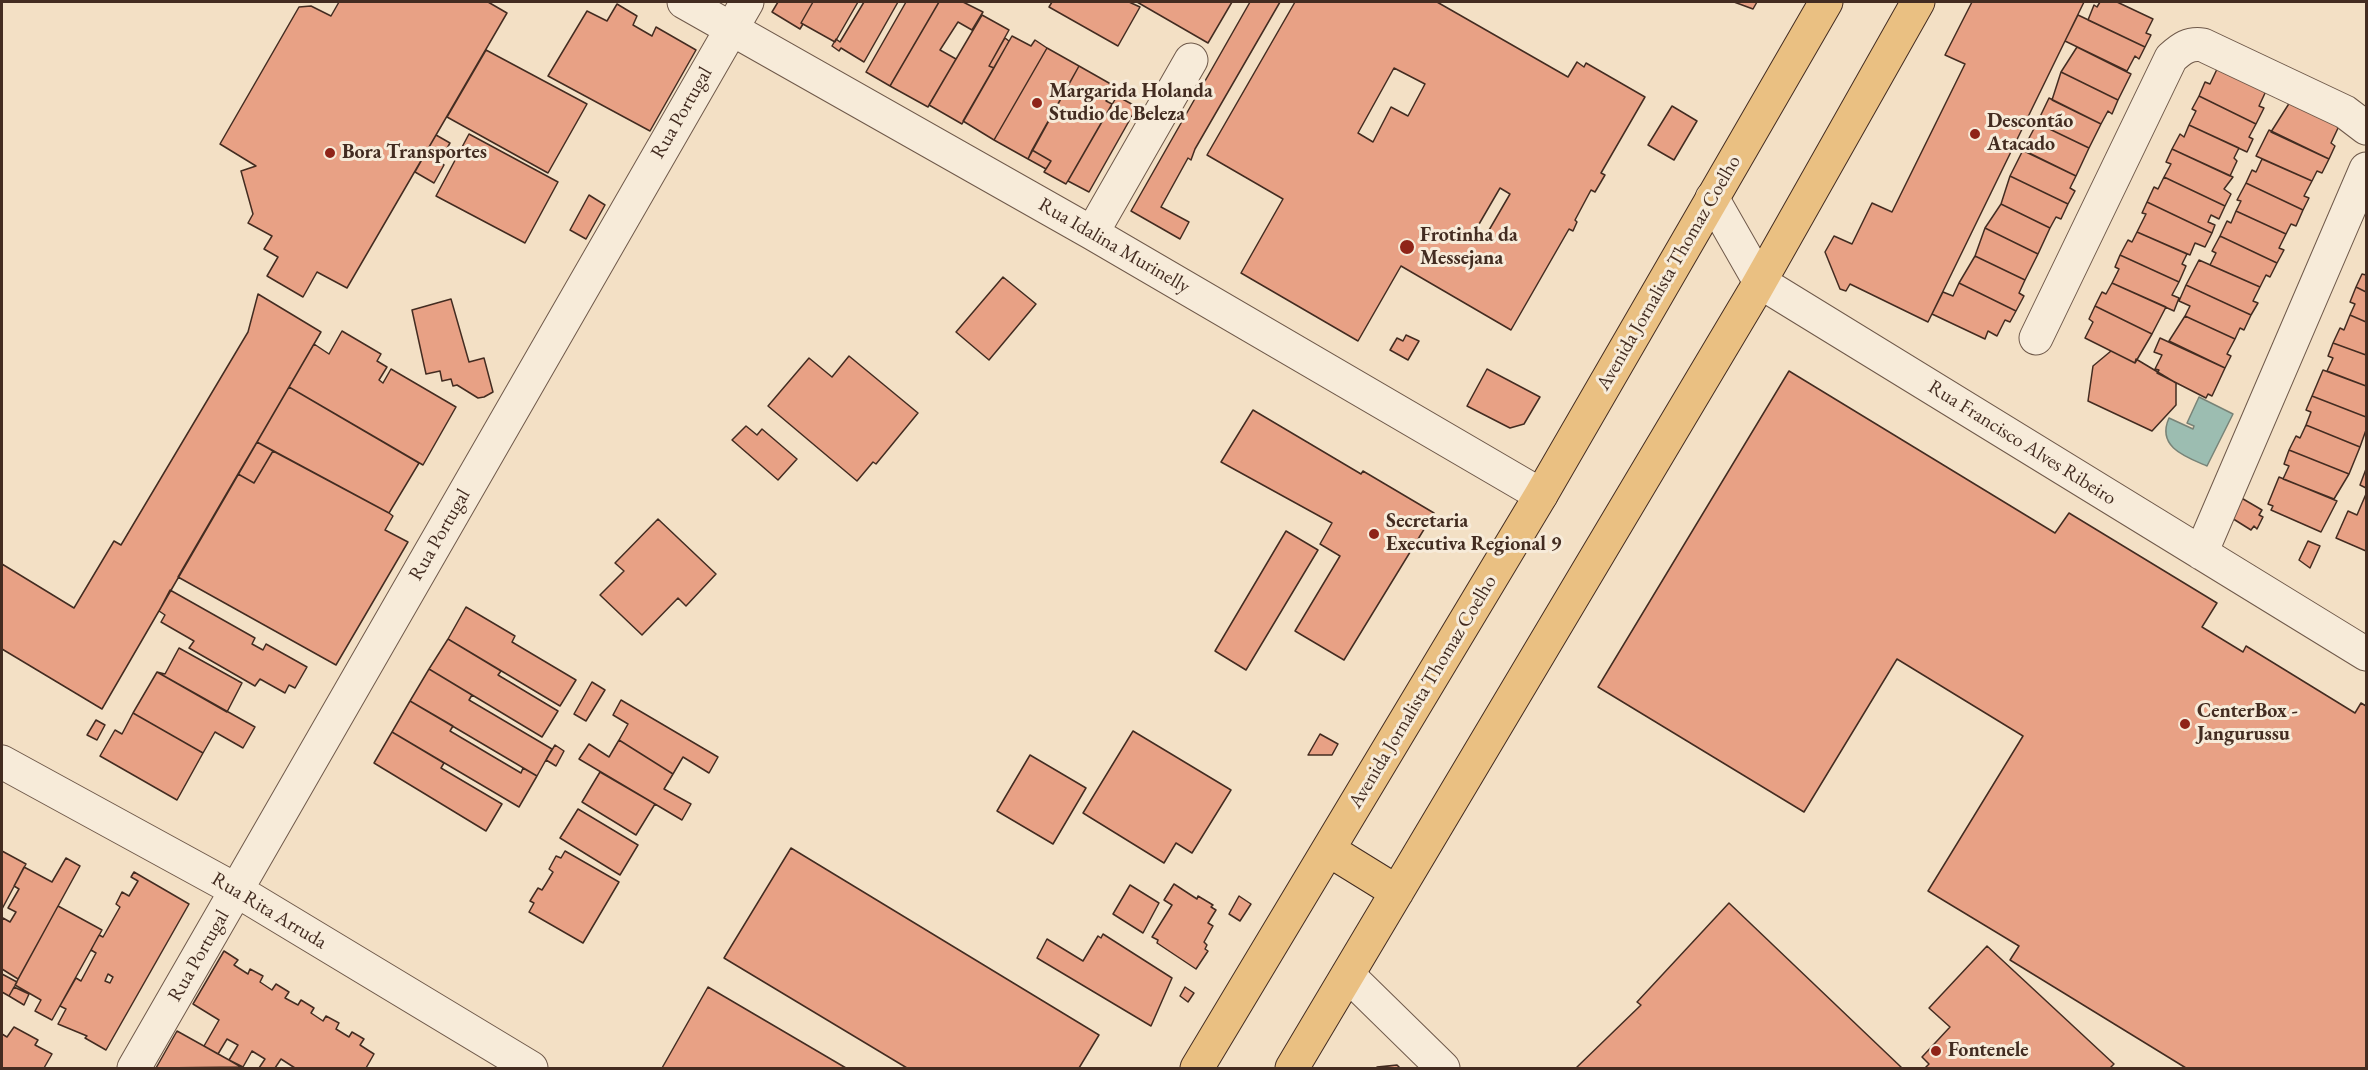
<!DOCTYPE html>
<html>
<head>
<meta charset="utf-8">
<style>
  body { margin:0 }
  #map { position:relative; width:2368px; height:1070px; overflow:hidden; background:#f3e0c5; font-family:"EB Garamond",serif }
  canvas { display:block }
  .frame { position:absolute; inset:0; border:3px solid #432c21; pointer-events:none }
</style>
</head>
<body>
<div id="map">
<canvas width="2368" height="1070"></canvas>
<div class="frame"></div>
</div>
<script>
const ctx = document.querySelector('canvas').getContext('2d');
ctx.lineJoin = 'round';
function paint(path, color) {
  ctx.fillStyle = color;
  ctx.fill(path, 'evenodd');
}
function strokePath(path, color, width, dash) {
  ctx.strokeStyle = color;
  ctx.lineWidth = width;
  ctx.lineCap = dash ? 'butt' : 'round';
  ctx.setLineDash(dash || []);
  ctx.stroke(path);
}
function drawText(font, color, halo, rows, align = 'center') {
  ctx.font = font + ' "EB Garamond",serif';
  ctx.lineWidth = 6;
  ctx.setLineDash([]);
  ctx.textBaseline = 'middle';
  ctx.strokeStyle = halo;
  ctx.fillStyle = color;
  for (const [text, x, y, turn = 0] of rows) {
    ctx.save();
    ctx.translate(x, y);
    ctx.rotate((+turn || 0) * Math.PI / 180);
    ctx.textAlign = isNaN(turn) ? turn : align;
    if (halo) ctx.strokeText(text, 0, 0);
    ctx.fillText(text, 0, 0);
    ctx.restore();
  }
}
const water = new Path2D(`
  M2199,397L2233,414L2207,466C2186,457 2156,447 2169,418L2193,429L2194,426L2187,423Z`);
const building = new Path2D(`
  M339,2H488L507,13L347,288L317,272L303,297L267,276L278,257L264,249L272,236L248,223L253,214L241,171L256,166L220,144L299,7L311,6L331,16Z
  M778,2H813L801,23L803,24L800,29L772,12Z
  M813,2H858L835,42L801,23Z
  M864,2H898L864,62L841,48L839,51L832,46L836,39L840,42Z
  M906,2H939L890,86L866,72Z
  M939,2H963L983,12L972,30L958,22L940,50L956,59L928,107L890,86Z
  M1052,2H1129L1140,7L1118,46L1049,7Z
  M1137,2H1232L1208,43Z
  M1250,2H1280L1195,149L1191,160L1188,158L1161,207L1189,222L1180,239L1131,211Z
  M1295,2H1437L1568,77L1577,62L1584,67L1586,63L1645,97L1601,173L1605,175L1595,192L1591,190L1575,220L1577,222L1573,231L1569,229L1511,330L1401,266L1358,341L1241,273L1283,199L1207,155ZM1394,68L1425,84L1408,116L1391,107L1373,142L1358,133ZM1500,188L1510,194L1485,237L1475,231Z
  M1734,2H1757L1753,9Z
  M1972,2H2084L1928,322L1850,284L1846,291L1840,289L1825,252L1834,236L1852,244L1872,203L1892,212L1965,64L1945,55Z
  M2100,2H2117L2153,19L2146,33L2151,35L2145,47L2088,20L2094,5L2097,7Z
  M617,4L637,16L633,25L652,36L656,27L696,50L650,131L548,76L587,11L607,21Z
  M982,15L1009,30L989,66L994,68L962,124L929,105Z
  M2078,15L2145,47L2139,59L2135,56L2127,71L2065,41Z
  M1012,36L1031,46L1035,40L1047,48L994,140L963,121Z
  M1005,38L1009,41L994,68L989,66Z
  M2077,47L2131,74L2118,100L2061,72Z
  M1047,48L1079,66L1028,159L994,140Z
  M486,50L587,104L548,173L447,117Z
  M1079,66L1116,87L1106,101L1112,104L1066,184L1044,172L1051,161L1032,150Z
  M2218,67L2266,91L2259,106L2264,108L2256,124L2199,96L2205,82L2210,84Z
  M2061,72L2118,100L2112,114L2108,111L2101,124L2052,100Z
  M1117,96L1137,107L1089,192L1068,181Z
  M2199,96L2256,124L2249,137L2253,139L2247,152L2189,125L2196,111L2192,109Z
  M2049,98L2101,124L2089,148L2037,123Z
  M2290,102L2339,126L2331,143L2335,146L2329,159L2271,132Z
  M1672,106L1697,121L1674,160L1648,145Z
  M2037,123L2089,148L2076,176L2026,152L2032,141L2028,140Z
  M2189,125L2239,148L2234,158L2237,161L2230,176L2172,149L2180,134L2184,137Z
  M2269,130L2329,159L2322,173L2317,171L2312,181L2256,156Z
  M469,134L558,182L525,243L436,196Z
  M436,135L450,143L439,162L444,165L434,183L415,172Z
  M2172,149L2233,177L2224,189L2231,194L2225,206L2164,177L2171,164L2166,162Z
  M1032,150L1051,161L1046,169L1028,159Z
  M2023,150L2076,176L2070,188L2075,191L2068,204L2010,176Z
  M2262,159L2312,181L2304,196L2309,198L2303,210L2246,183L2252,170L2256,172Z
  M2010,176L2068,204L2061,219L2056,217L2050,228L2001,204Z
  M2164,177L2225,206L2219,219L2211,215L2208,222L2215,225L2212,233L2147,202L2154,187L2158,189Z
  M2246,183L2303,210L2296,226L2291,224L2286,234L2236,211L2241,201L2237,200Z
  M589,195L605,205L586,239L570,230Z
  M2147,202L2212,233L2205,247L2195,243L2190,255L2137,232L2146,214L2142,213Z
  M2001,204L2050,228L2038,254L1985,228Z
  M2236,211L2286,234L2279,248L2284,250L2277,263L2220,236L2227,221L2231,223Z
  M1985,228L2038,254L2025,280L1975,256Z
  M2137,232L2187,254L2182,264L2186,266L2179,282L2120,255L2128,240L2132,242Z
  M2220,236L2277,263L2270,277L2266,275L2260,287L2210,265L2216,253L2212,251Z
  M2120,255L2179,282L2172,295L2179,298L2174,311L2112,283L2119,269L2115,267Z
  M1975,256L2025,280L2019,293L2024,296L2016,311L1959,283Z
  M2199,260L2260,287L2253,301L2258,303L2251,315L2186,285Z
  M2362,274L2366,275V292L2356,287Z
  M1003,277L1036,304L989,360L956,332Z
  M1959,283L2016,311L2010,322L2005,320L1997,336L1988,331L1985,339L1932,314L1943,292L1953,296Z
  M2112,283L2166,307L2152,334L2095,306L2102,292L2106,294Z
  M2186,285L2251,315L2244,330L2240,328L2235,339L2185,316L2190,306L2179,301Z
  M2356,287L2366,292V322L2350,315L2355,304L2350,302Z
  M258,294L321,332L102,709L2,649V564L74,608L114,541L121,545L248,332Z
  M451,299L469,362L484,358L493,392L484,397L478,398L457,385L453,386L451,379L442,381L440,371L426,374L412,310Z
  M2095,306L2152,334L2135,363L2085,338L2093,322L2089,319Z
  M2350,315L2366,322V355L2333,343L2340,328L2344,330Z
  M2185,316L2235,339L2227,354L2231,356L2225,368L2169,341Z
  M342,331L381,354L377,361L387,367L379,380L383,383L391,369L456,407L423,465L289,387L314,344L329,354Z
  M1406,335L1419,341L1408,360L1390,350L1397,338L1403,341Z
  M2160,338L2225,368L2212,396L2208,394L2206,398L2157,373L2159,370L2155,369L2162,355L2154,352Z
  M2333,343L2366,355V386L2327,371L2333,358L2328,356Z
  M2111,351L2135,363L2136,359L2176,383V405L2152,431L2088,401L2093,366Z
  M849,356L918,413L876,464L873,462L857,481L768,406L809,358L832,377Z
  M1487,369L1540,397L1524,424L1510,428L1467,406Z
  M2323,370L2366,386V417L2312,396Z
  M1789,371L2055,533L2069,513L2217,603L2202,627L2243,652L2246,646L2355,713L2361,703L2366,706V1068H2186L2010,960L2019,946L1928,891L2023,736L1897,659L1804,812L1598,687Z
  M289,387L419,463L389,513L257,442Z
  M2312,396L2366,417V430L2360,447L2306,425L2311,412L2306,410Z
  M1253,410L1361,474L1363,471L1434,513L1344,660L1295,631L1340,556L1320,544L1332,523L1221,462Z
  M2306,425L2360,447L2349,474L2289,450L2296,436L2300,438Z
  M746,426L757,435L762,429L797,459L778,480L732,440Z
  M257,442L273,451L254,483L238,474Z
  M2289,450L2349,474L2334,499L2283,479L2289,466L2284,464Z
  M273,451L389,513L393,516L385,530L408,542L336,665L178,577L238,474L254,483Z
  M2366,469V488L2360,485Z
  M2279,477L2337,501L2321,532L2271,510L2273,506L2268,504Z
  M2366,494V551L2336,538L2348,511L2357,515Z
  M2238,496L2262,510L2259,515L2263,517L2257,529L2254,526L2251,530L2227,515Z
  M658,519L716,574L686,606L678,598L642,635L600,595L624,571L615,563Z
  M1286,531L1318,550L1246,670L1215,651Z
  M2308,541L2320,546L2310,568L2299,560Z
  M170,590L255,638L252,644L263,650L266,644L307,667L295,688L289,685L285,693L260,679L255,686L189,648L194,641L161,622L165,615L159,611Z
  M466,607L515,636L512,642L576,680L560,706L448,639Z
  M448,639L501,671L498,675L558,711L542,737L429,669Z
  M179,648L242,683L227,712L157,672L165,674Z
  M429,669L472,695L469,700L552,749L537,776L410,701Z
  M157,672L255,727L243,748L215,732L203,753L133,713Z
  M592,682L605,690L586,721L574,714Z
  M621,700L718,757L709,773L683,757L673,774L619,740L628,724L613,715Z
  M410,701L453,726L450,731L521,773L523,768L537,776L519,807L392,732Z
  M133,713L203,753L177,800L100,756L115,730L122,734Z
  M96,720L105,725L97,740L87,735Z
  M1133,731L1231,790L1192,853L1176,843L1164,863L1083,813Z
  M392,732L444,763L441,768L502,804L486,831L374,763Z
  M1320,734L1338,744L1332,755H1308Z
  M619,740L673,774L664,789L691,804L682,820L579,759L589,744L609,757Z
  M555,745L564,751L556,766L546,760Z
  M1030,755L1086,788L1053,844L997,811Z
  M600,772L655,804L636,835L582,802Z
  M578,809L638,845L620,875L560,838Z
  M791,848L1099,1035L1079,1068H907L724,958Z
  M2,851L26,864L2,909Z
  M565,851L619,882L583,943L529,912L534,903L530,901L538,888L542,890L547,882L553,872L549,869L556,856L561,858Z
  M66,858L80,866L18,979L2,969V921L3,918L10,922L16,912L8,908L19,889L14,886L24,867L52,882Z
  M134,872L189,904L106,1050L85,1038L87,1036L58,1024L66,1009L60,1006L76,978L81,981L96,953L91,950L99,935L103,937L120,907L116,904L122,892L129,896L138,881L131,877ZM108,974L113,977L110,983L105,981Z
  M1174,884L1197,899L1198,896L1213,905L1211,907L1216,910L1208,923L1213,926L1204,942L1207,945L1205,949L1208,951L1196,969L1157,943L1158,940L1152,937L1172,905L1164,900Z
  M1130,885L1159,903L1143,933L1113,914Z
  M1239,896L1251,904L1240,921L1229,914Z
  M1729,903L1902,1068H1576L1641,1005L1637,1002Z
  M58,906L102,930L52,1020L35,1011L41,1000L15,985Z
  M1103,934L1172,978L1151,1026L1037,958L1047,939L1083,961L1098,936L1101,938Z
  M1987,946L2114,1064L2110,1068H1925L1929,1064L1922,1057L1950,1027L1929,1008Z
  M224,951L238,960L234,965L248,974L250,969L263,976L260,982L272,990L276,984L289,992L285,998L298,1005L301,1000L314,1008L311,1013L323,1021L326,1016L339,1023L336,1029L349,1037L352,1032L364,1039L360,1045L374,1054L366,1068H295L281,1059L275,1068H259L265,1059L252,1051L243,1067L229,1060L238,1045L227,1039L218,1054L204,1046L219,1020L193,1004Z
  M2,974L17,982L9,996L2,992Z
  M14,987L29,994L24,1005L9,996Z
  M708,987L846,1068H662Z
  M1185,987L1194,993L1188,1002L1180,996Z
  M14,1027L38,1040L35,1045L52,1054L44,1068H2V1034L7,1037Z
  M177,1031L229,1060L241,1067L156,1068Z
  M1397,1065L1400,1068L1377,1067Z`);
const minor = new Path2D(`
  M684,2L1092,233L1541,495
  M1712,198L1760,282L2366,654
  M1092,233L1191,60
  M2036,338L2171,58C2182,48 2189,43 2203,45L2345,112L2366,128
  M2201,553L2366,169
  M2,762L236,890L531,1068
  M1348,975L1443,1068
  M134,1068L747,2`);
const major = new Path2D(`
  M1329,850L1397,892
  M1197,1068L1541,495L1826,2
  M1292,1068L1753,294L1918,2`);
const markers = [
  [1037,103,6,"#8f2418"],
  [1975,134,6,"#8f2418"],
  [330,153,6,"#8f2418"],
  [1407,247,8,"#8f2418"],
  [1374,534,6,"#8f2418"],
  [2185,724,6,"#8f2418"],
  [1936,1051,6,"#8f2418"]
];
const poiNames = [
  ["Margarida Holanda",1049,92],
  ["Studio de Beleza",1049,115],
  ["Descontão",1987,122],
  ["Atacado",1987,145],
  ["Bora Transportes",342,153],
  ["Frotinha da",1420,236],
  ["Messejana",1420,259],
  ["Secretaria",1386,522],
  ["Executiva Regional 9",1386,545],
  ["CenterBox -",2197,712],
  ["Jangurussu",2197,735],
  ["Fontenele",1948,1051]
];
const streetNames = [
  ["Rua Portugal",682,113,-60],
  ["Rua Idalina Murinelly",1114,246,30],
  ["Avenida Jornalista Thomaz Coelho",1669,273,-60],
  ["Rua Francisco Alves Ribeiro",2022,443,32],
  ["Rua Portugal",440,535,-60],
  ["Avenida Jornalista Thomaz Coelho",1423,692,-59],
  ["Rua Rita Arruda",269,911,31],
  ["Rua Portugal",199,956,-60]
];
paint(water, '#9cbdb1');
strokePath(water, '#788377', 1.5);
paint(building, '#e8a185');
strokePath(building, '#432c21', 1.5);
strokePath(minor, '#6f594a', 35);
strokePath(major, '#432c21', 35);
strokePath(minor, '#f7ebd9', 33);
strokePath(major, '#eac082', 33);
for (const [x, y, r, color] of markers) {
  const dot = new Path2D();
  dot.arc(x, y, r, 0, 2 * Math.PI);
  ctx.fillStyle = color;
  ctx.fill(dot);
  strokePath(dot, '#f7ebd9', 2);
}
drawText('bold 20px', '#432c21', '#f7ebd9', poiNames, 'left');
drawText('20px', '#432c21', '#f7ebd9', streetNames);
</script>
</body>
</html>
